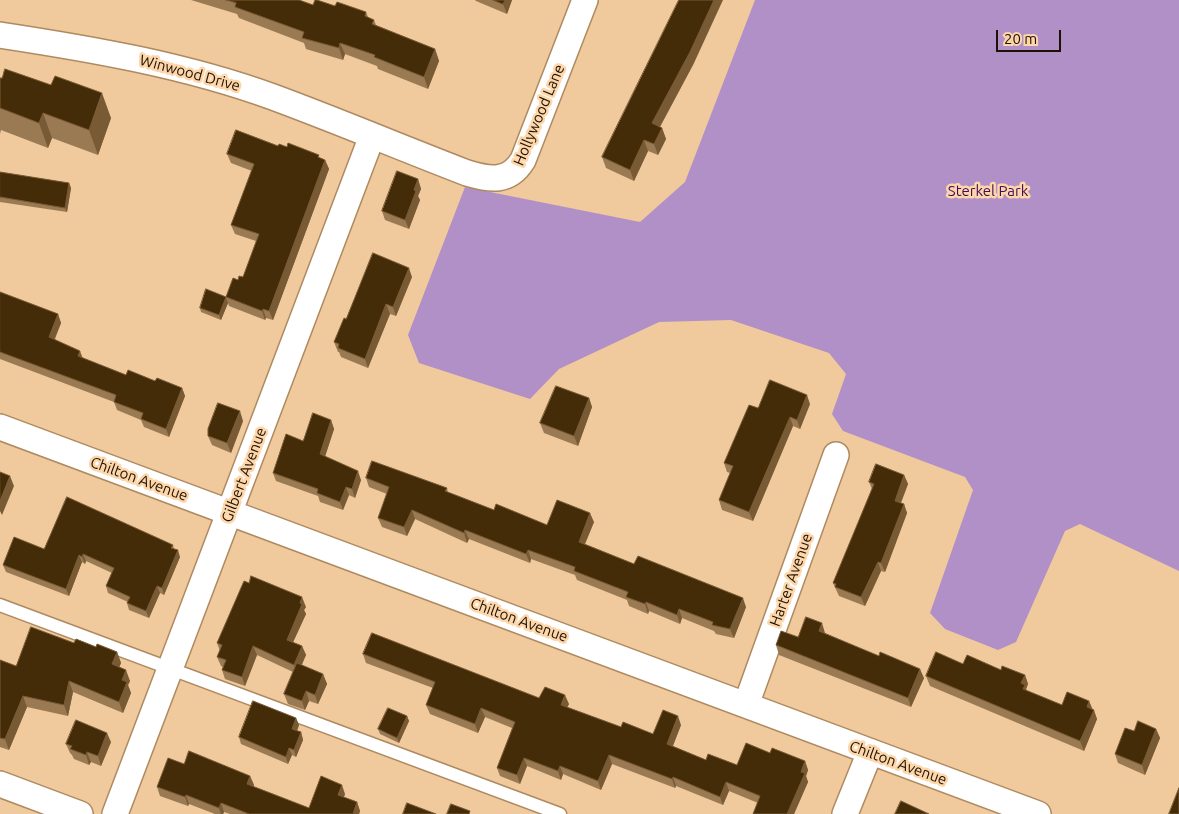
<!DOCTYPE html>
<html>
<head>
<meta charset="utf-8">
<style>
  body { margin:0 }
  #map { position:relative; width:1179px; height:814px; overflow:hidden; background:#f0c99d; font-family:Ubuntu,sans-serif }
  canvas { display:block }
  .scale { position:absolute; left:996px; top:30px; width:65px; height:22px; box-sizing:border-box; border:2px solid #1e1002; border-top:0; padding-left:6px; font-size:15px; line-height:18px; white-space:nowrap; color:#1e1002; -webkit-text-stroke:4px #fdd6aa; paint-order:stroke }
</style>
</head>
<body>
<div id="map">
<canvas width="1179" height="814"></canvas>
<div class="scale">20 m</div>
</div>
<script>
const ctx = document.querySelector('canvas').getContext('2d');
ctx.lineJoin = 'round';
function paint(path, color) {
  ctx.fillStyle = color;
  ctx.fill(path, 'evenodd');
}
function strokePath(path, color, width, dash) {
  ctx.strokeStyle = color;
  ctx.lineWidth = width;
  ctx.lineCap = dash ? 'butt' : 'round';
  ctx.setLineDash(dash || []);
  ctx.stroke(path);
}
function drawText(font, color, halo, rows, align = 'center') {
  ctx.font = font + ' Ubuntu,sans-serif';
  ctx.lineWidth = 5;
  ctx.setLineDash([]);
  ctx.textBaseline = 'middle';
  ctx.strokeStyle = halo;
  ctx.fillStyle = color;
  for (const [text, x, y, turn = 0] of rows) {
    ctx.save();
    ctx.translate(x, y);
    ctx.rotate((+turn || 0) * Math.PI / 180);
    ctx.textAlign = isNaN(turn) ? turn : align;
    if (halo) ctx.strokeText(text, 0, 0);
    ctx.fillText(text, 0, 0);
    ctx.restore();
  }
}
const green = new Path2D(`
  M755,0H1179V571L1080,524L1065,531L1016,642L998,650L945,629L930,613L973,490L965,477L843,431L832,414L846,374L829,353L731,320L659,322L559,369L530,399L419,363L408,335L465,187L640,222L685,182Z`);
const service = new Path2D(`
  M0,605L560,814`);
const minor = new Path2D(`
  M0,35C92,49 185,65 273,97C338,121 402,148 467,173C490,180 509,183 523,160L585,0
  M0,427L1038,814
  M746,705L836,455
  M0,784L80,814
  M115,814L372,136
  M845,814L870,752`);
const wall = new Path2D(`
  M191,0H299L313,5L335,6L366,12L368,17L374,20L376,25L435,49L439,61L428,89L378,69L377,66L345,54L343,60L306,49L304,43L239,18L237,14Z
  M475,0H512L507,14L476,1Z
  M694,63L660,127L662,128L666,139L658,155L648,151L634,181L606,168L602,157Z
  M0,78L111,118L98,155L52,138L48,148L1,130L0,134Z
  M278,146L325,160L329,169L273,320L266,318L265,320L229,306L228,303L221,320L201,312L200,308L226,297L238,280L243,277L256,241L235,234L231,225L252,171L231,163L227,154Z
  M0,172L69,183L71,188L67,212L0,202Z
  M418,179L421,189L418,196L420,200L409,229L385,220L382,211Z
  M412,277L396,316L390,314L368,368L341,357L339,352H338L334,342L346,319Z
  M0,292L58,314L61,323L55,339L83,358L126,375L182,388L185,396L169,437L144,427L141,420L117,410L114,402L0,359Z
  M589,398L592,407L578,446L544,433L540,423Z
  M810,404L800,429L793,426L753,521L722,510L719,500L730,473L727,472L724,463L758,408Z
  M331,420L334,429L325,456L361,480L355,498L349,495L343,510L320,502L318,496L276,481L273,473L303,441Z
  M243,421L231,453L212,445L208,436Z
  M904,475L908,484L901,503L904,504L907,513L885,572L881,571L865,606L839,596L833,583L872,489L869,482Z
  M366,478L447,488L448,493L494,510L547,525L594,522L585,544L634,564L746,607L734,638L716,634L714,631L682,618L680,624L649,611L648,614L629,606L627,600L577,580L575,575L531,559L530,563L469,539L467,543L415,519L407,536L382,527L378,518L387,494L369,487Z
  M173,545L174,549L180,557L164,595L160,593L149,618L129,610L127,603L128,602L108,593L106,586L112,573L86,561L85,564L82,562L69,596L6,572L3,565L44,549Z
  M306,607L304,610L306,614L293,642L302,646L306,655L301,665L323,674L327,684L318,704L309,701L305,710L288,704L284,694L293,672L257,655L245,686L225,679L222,670L223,667L221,666L217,657L220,651L217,643Z
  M825,633L924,678L911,707L779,655L776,645L798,637Z
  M74,643L117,652L121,663L119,667L130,681L128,685L131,693L123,713L73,692L68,716L27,707L9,750L0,747V660L16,666Z
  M363,654L539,698L569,704L567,707L621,727L653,734L681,725L673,746L706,760L737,765L770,753L805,761L808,770L806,776L808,782L794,814H753L758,803L729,791L723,805L676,786L675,788L612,764L601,790L563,774L561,780L527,766L520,784L500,776L497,768L512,728L485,717L478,733L430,714L426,705L433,688L366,663Z
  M963,664L1025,675L1028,684L1026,689L1027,691L1062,705L1089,701L1097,719L1084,751L930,686L926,676Z
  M407,716L409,721L399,743L380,734L378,729Z
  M296,718L299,725L297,731L301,732L303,740L296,757L292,755L288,764L241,744L239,737Z
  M1156,729L1160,738L1145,775L1118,763L1115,754L1134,731Z
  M111,742L101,766L91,762L89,765L74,759L72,755L70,753L66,744Z
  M184,764L250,776L254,785L253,787L309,808L345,794L344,797L357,802L360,811L359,814H230L224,812L223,814H215L189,804L188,806L160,796L157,787Z`);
const shadedWall = new Path2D(`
  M505,0H512L507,14L503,4Z
  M714,0H723L694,63L656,134L652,123Z
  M340,43L345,54L343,60L339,48Z
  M435,49L439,61L428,89L424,77Z
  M102,93L111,118L98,155L89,130Z
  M43,113L52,138L48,148L39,123Z
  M662,128L666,139L658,155L654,144Z
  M644,140L648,151L634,181L630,170Z
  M325,160L329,169L273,320L269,311Z
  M418,179L421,189L418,196L420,200L409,229L405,220L414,190Z
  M69,183L71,188L67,212L65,208Z
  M409,268L412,277L396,316L393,307Z
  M226,298L228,303L221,320L219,315Z
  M386,304L390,314L368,368L365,359Z
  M263,309L266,318L265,320L262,311Z
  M58,314L61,323L52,345L49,337Z
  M80,351L83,359L78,356Z
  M182,388L185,396L169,437L166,429Z
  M807,395L810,404L800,429L797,420Z
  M589,398L592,407L578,446L574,436Z
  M240,411L243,421L231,453L227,443Z
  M790,417L793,426L753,521L749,512Z
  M331,420L334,429L323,463L320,454Z
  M358,471L361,480L355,498L352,489Z
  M904,475L908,484L898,510L895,501Z
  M10,476L14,486L2,515L0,511V501Z
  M346,487L349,495L343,510L340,502Z
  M904,504L907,513L885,572L881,563Z
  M412,510L415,519L407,536L404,527Z
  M590,513L594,522L582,551L579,542Z
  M465,530L469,539L467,543L464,533Z
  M178,550L180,557L164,595L162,588Z
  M528,550L531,559L530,563L526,554Z
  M83,554L86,561L85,564L82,557Z
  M79,555L82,562L69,596L66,589Z
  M878,562L881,571L865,606L861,597Z
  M157,586L160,593L149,618L146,611Z
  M302,597L306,607L304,610L306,614L290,649L287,640Z
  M743,598L746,607L734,638L730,629Z
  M646,602L649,611L648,614L645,604Z
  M679,609L682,618L680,624L677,615Z
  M822,623L825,633L822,640L819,631Z
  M253,646L257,655L245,686L242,677Z
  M302,646L306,655L298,674L294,665Z
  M117,652L121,663L116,675L112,664Z
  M920,669L924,678L911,707L908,698Z
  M126,670L130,681L128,685L131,693L123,713L119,702L122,680Z
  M323,674L327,684L318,704L315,695Z
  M1025,675L1028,684L1026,689L1029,694L1027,699L1021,683Z
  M69,681L73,692L68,716L64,705Z
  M306,691L309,701L305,710L302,701Z
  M565,695L569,704L564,714L561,705Z
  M23,696L27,707L9,750L5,739Z
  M1089,701L1093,711L1087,707Z
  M481,708L485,717L478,733L475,724Z
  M1094,710L1097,719L1084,751L1080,741Z
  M407,716L409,721L399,743L397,738Z
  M678,716L681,725L670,753L667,744Z
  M296,718L299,725L295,736L292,729Z
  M1156,729L1160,738L1145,775L1142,765Z
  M301,732L303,740L296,757L294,750Z
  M107,733L111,742L101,766L98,756Z
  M289,748L292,755L288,764L286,757Z
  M87,752L91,762L89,765L86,755Z
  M609,755L612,764L601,790L598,781Z
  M524,758L527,766L520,784L517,775Z
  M805,761L808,770L806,776L808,782L794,814H787Z
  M560,766L563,774L561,780L558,771Z
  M250,776L254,785L250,793L247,784Z
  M673,777L676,786L675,788L672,779Z
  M726,782L729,791L723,805L720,797Z
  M342,785L345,794L341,804L338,795Z
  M186,795L189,804L188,806L185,797Z
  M357,802L360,811L359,814H353Z
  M221,803L224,812L223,814H221L219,808Z`);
const building = new Path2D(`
  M226,0H299L313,5L315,0H317L335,6L337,2L366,12L365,16L374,20L372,24L435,49L424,77L374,57L375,55L340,43L339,48L302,38L304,32L235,7L236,3Z
  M493,0H505L503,4Z
  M679,0H714L690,52L652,123L662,128L654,144L644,140L630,170L602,157Z
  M5,69L51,85L55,76L102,93L89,130L43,113L39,123L0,108V78H2Z
  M236,130L278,146L279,144L287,147L288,143L319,155L318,157L325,160L269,311L263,309L262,311L226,297L233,278L238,280L239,276L243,277L259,234L231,225L254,164L227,154Z
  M397,171L418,179L414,190L416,191L405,220L382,211Z
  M0,172L69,183L65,208L0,197Z
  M373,253L409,268L393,307L386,304L365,359L338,348L339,344L334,342L344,318L346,319Z
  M206,289L226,297L219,315L200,308Z
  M0,292L58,314L49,337L80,351L78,356L126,375L128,370L155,381L157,378L182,388L166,429L141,419L143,413L114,402L116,395L0,352Z
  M770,380L807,395L797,420L790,417L749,512L719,500L733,466L724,463L749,405L758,408Z
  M556,386L589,398L574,436L540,423Z
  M218,403L240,411L227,443L208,436V429Z
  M313,413L331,420L320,454L358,471L352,489L346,487L340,502L317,493L318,489L273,473L286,434L303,441Z
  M372,461L447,488L445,491L494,510L496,504L547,525L557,500L590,513L579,542L634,564L638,556L743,598L730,629L712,625L713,622L679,609L677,615L646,602L645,604L626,597L628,592L574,571L575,567L528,550L526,554L465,530L464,533L412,510L404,527L378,518L389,487L366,478Z
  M876,464L904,475L895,501L904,504L881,563L878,562L861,597L835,587L836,584L833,583L874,484L869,482Z
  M0,472L10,476L0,501Z
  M67,497L173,545L171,548L178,550L162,588L157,586L146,611L127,603L130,597L106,586L114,568L83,554L82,557L79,555L66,589L3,565L14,537L44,549Z
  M251,576L302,597L300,603L302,604L287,640L302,646L294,665L253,646L242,677L222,670L226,660L217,657L222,645L217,643L244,581L249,583Z
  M806,617L822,623L819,631L879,656L880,652L920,669L908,698L776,645L781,631L798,637Z
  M31,627L74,643L76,639L96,647L97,644L117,652L112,664L126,670L122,680L127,682L119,702L69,681L64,705L23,696L5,739L0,738V660L16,666Z
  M372,633L539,698L545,687L565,695L561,705L621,727L623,722L653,734L663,710L678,716L667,744L706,760L708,754L737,765L746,743L770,753L772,748L805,761L801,772L805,773L787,814H753L760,796L726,782L720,797L673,777L672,779L609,755L598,781L560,766L558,771L524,758L517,775L497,768L515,722L481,708L475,724L426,705L435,682L363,654Z
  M936,652L963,664L967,655L1001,670L1002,666L1025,675L1021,683L1025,685L1023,689L1062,705L1067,692L1089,701L1087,707L1094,710L1080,741L926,676Z
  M297,663L323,674L315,695L306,691L302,701L284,694Z
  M253,701L296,718L292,729L301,732L294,750L289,748L286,757L239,737Z
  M388,708L407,716L397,738L378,729Z
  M76,720L107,733L98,756L87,752L86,755L70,749L72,746L66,744Z
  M1138,721L1156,729L1142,765L1115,754L1125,728L1134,731Z
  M189,751L250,776L247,784L309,808L321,776L342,785L338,795L357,802L353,814H249L221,803L219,808L186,795L185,797L157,787L168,758L184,764Z
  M1179,788V814H1169Z
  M901,801L929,814H895Z
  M407,803L436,814H403Z
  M451,804L470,811L469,814H447Z`);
const streetNames = [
  ["Winwood Drive",190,73,15],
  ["Hollywood Lane",539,115,-67],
  ["Gilbert Avenue",244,475,-69],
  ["Chilton Avenue",139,479,20],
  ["Harter Avenue",791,580,-70],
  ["Chilton Avenue",519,620,20],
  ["Chilton Avenue",898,763,20]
];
const parkNames = [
  ["Sterkel Park",988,191]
];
paint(green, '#b090c7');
strokePath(service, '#ae8a60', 15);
strokePath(minor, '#ae8a60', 28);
strokePath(service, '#fff', 12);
strokePath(minor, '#fff', 25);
paint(wall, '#9a7a53');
paint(shadedWall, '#785b35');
paint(building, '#452c09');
strokePath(building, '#785b35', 1);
drawText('15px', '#1e1002', '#fdd6aa', streetNames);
drawText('15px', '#400d5b', '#fdd6aa', parkNames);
</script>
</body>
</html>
